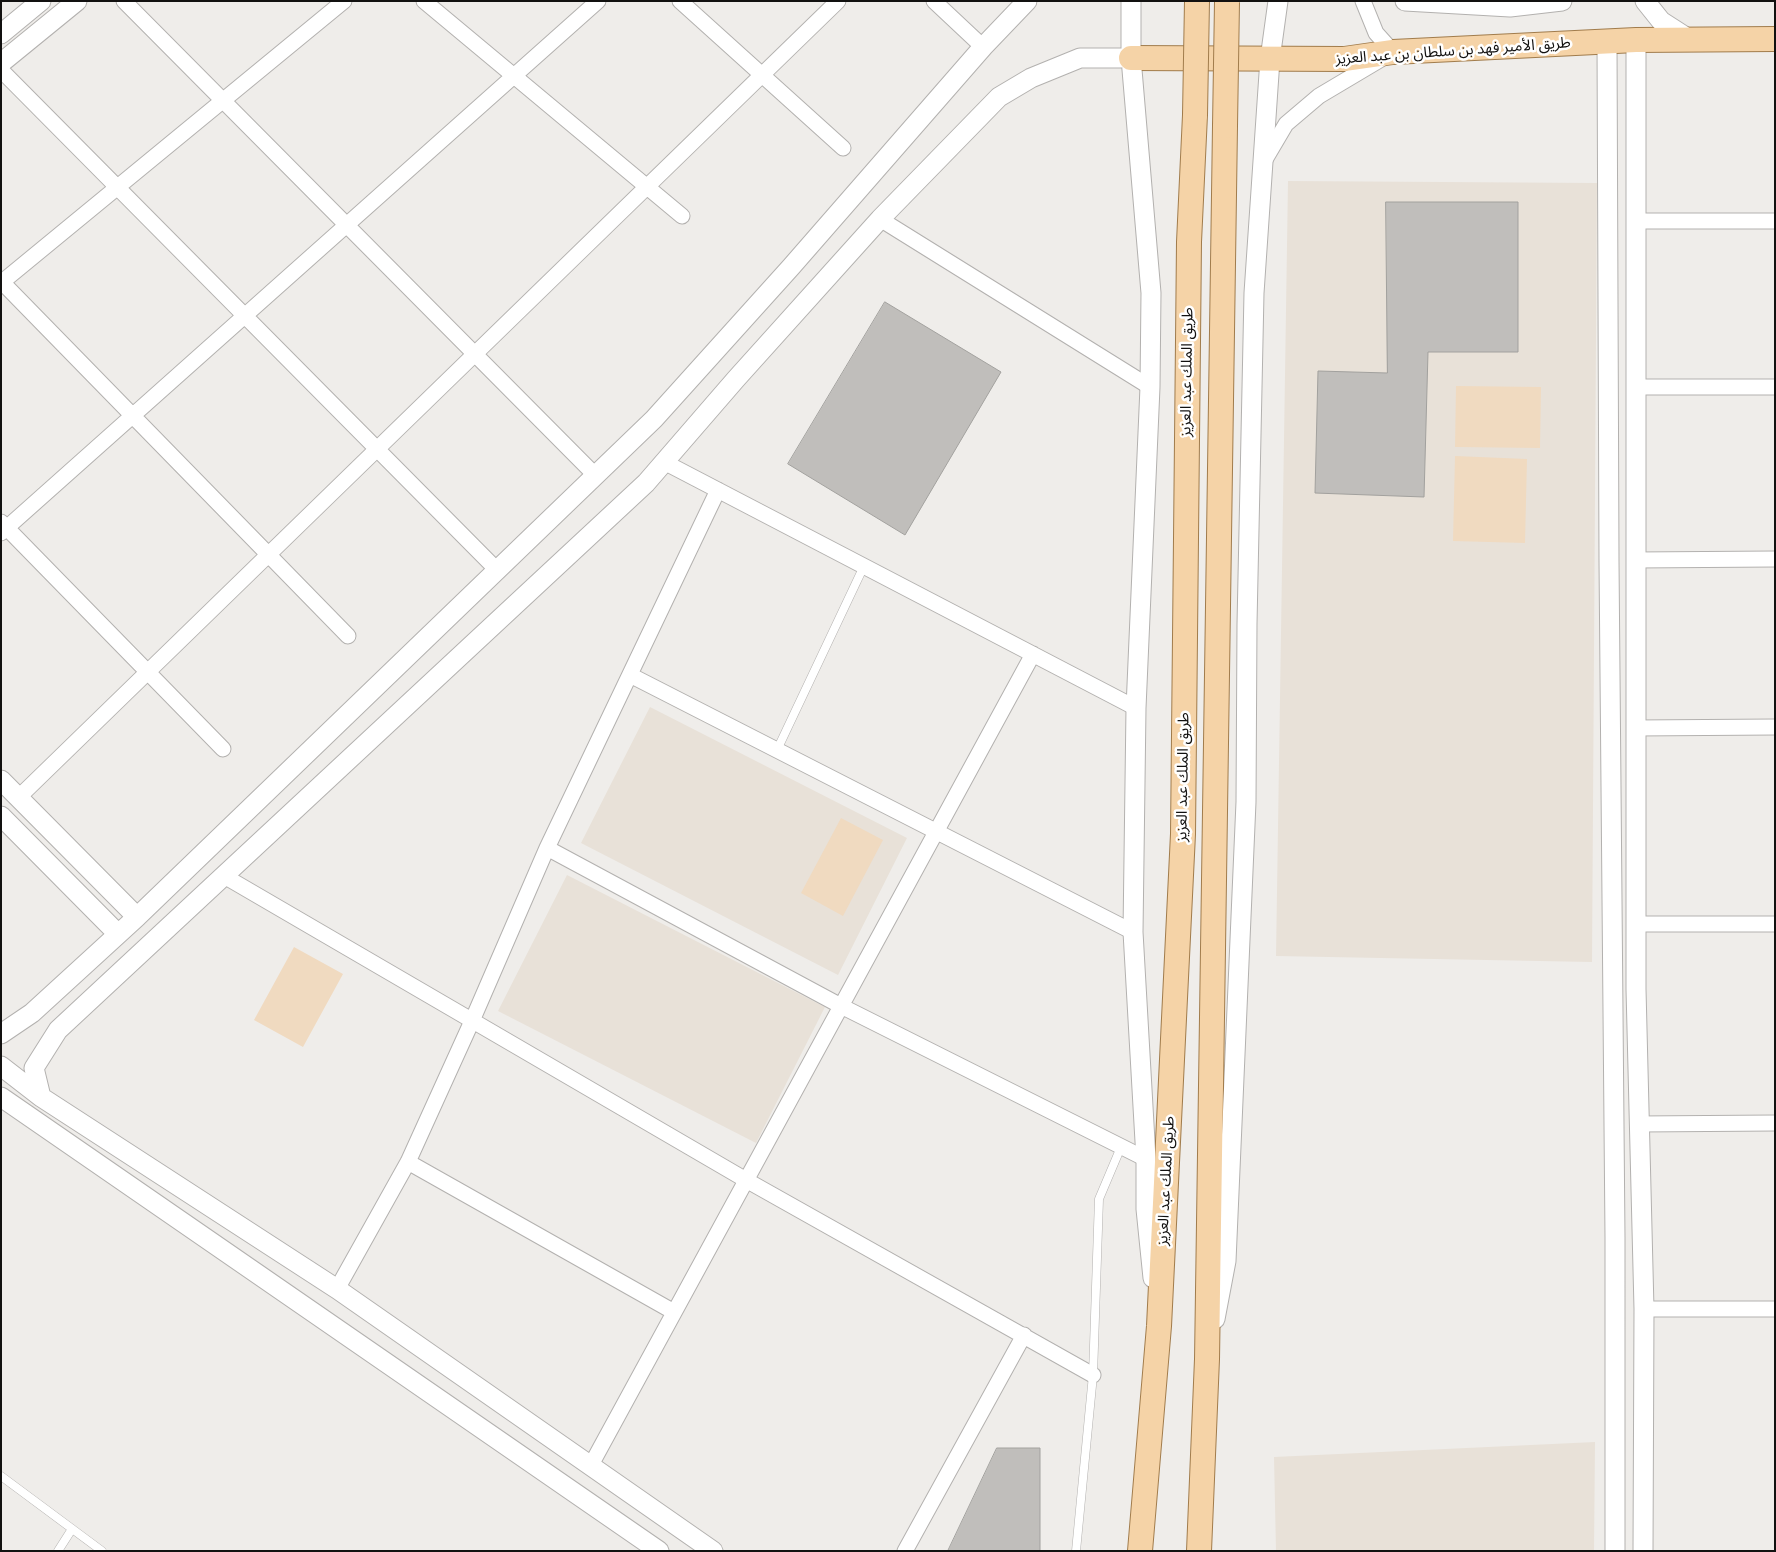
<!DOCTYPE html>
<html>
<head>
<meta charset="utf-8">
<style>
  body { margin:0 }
  #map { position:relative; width:1776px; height:1552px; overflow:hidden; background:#efedea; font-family:Figtree,sans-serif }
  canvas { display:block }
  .frame { position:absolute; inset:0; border:2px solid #121110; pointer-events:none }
</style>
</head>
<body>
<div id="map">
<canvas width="1776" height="1552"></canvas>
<div class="frame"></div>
</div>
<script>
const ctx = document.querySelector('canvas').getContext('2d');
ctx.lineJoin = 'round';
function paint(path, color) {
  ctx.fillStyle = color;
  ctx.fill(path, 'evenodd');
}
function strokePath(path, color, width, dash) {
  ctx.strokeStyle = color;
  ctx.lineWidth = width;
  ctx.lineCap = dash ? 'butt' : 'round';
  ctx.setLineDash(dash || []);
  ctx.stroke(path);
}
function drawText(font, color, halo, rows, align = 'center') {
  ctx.font = font + ' Figtree,"Noto Sans Arabic",sans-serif';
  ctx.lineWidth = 5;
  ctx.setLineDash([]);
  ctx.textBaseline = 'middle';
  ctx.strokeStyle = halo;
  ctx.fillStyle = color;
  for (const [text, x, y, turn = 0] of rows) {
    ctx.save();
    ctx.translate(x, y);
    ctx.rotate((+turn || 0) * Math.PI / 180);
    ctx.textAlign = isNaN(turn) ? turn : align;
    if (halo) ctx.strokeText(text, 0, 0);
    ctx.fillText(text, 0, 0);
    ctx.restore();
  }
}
const built = new Path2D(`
  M1288,181L1597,183L1592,962L1276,956Z
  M650,707L907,838L838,975L581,843Z
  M567,875L825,1007L756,1143L498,1011Z
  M1595,1442L1594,1551H1276L1274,1457Z`);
const green = new Path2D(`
  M1456,386L1541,387L1540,448L1455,447Z
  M1455,456L1527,459L1525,543L1453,541Z
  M841,818L883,840L843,916L801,893Z
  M294,947L343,974L303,1047L254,1020Z`);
const building = new Path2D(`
  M1386,202H1518V352H1428L1424,497L1315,493L1318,371L1387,373Z
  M885,302L1001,372L905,535L788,464Z
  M997,1448H1040V1551H948Z`);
const service = new Path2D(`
  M777,750L864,566
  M1,1476L102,1551
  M58,1551L72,1529
  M1076,1551L1093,1375L1099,1199L1121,1147`);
const minor = new Path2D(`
  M124,1L595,475
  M424,1L682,216
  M680,1L843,148
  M934,1L983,47
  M1,70L497,570
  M1263,163L1286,124L1319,96L1393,52L1376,33L1363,1
  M880,219L1150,387
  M1636,221H1775
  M1,281L348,636
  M1,283L344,1
  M1636,387H1775
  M664,462L1136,708
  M1,522L223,749
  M1,533L598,1
  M1635,560L1775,559
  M630,675L1133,932
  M1636,728L1775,727
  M19,797L838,1
  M547,848L841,1006L1146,1159
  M224,876L746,1180L1093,1375
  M1636,924H1775
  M1639,1124L1775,1123
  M408,1162L674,1312
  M337,1289L408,1162L472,1021L547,848L718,490
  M1644,1309H1775
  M591,1465L1033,654
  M905,1551L1024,1335`);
const tertiary = new Path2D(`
  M1131,1V58L1151,293L1150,387L1136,708L1133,932L1146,1159V1209L1153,1278
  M1405,1L1510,7L1562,1
  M1645,1L1661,21L1689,39
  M1,34L41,1
  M1636,40V989L1644,1309L1643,1551
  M1607,41L1609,561L1615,1237V1551
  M1,63L77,1
  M1,780L137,917
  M1,816L118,934
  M1,1034L32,1013L137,917L654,419L791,267L983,47L1027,1
  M1,1066L41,1097L337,1289L713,1551
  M1,1097L659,1551
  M41,1097L34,1068L58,1030L646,483L736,379L880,219L999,97L1031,78L1080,58H1131
  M1215,1319L1226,1261L1246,802L1247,624L1254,293L1270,59L1278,1`);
const primary = new Path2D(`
  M1131,58L1344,59L1393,52L1636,40L1775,39
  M1140,1551L1159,1326L1183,834L1189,242L1195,115
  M1199,1551L1207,1359L1225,126`);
const primaryBridge = new Path2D(`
  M1195,115L1197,1
  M1225,126L1227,2`);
const streetNames = [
  ["طريق الأمير فهد بن سلطان بن عبد العزيز",1453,51,-4],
  ["طريق الملك عبد العزيز",1187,372,-89],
  ["طريق الملك عبد العزيز",1183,777,-89],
  ["طريق الملك عبد العزيز",1166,1181,-87]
];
paint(built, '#e8e1d8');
paint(green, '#f0dac0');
paint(building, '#c0bebb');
strokePath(building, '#a2a19e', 1);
strokePath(service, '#b3b1af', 9);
strokePath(minor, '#b3b1af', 17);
strokePath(tertiary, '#b3b1af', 21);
strokePath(primary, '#a17c4c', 26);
strokePath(service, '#fff', 8);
strokePath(minor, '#fff', 15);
strokePath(tertiary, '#fff', 19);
strokePath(primary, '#f5d3a7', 24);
strokePath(primaryBridge, '#a17c4c', 26, []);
strokePath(primaryBridge, '#f5d3a7', 24);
drawText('15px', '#121110', '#fff', streetNames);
</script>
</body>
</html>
